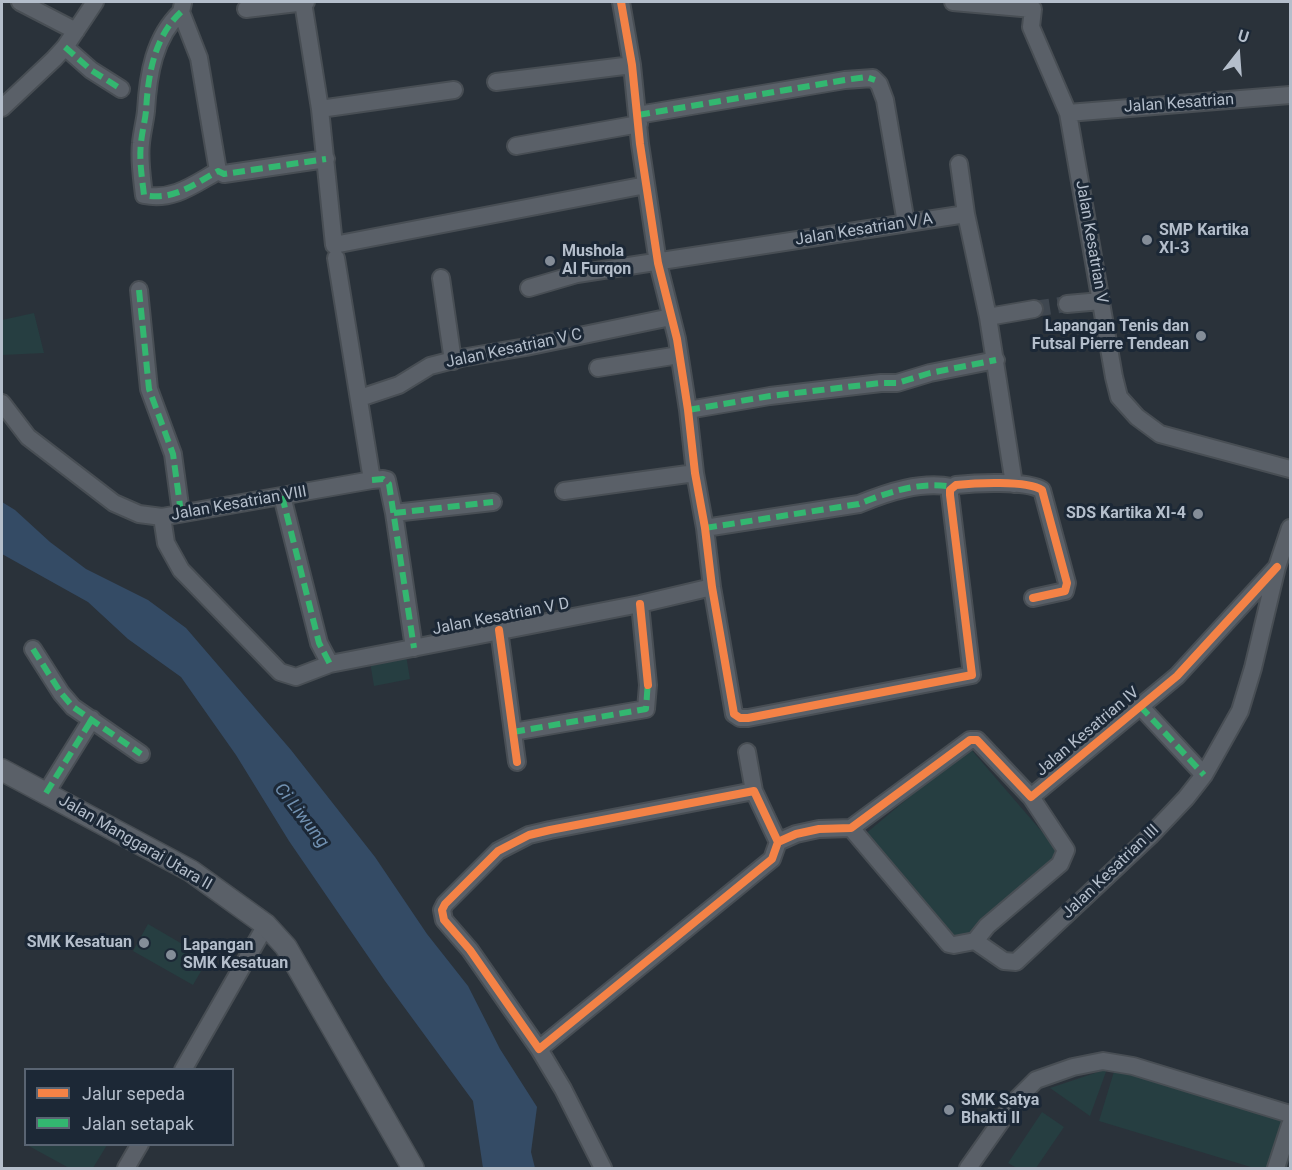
<!DOCTYPE html>
<html>
<head>
<meta charset="utf-8">
<style>
  body { margin:0 }
  #map { position:relative; width:1292px; height:1170px; overflow:hidden; background:#2a323a; font-family:Roboto,sans-serif }
  canvas { display:block }
  .frame { position:absolute; inset:0; border:3px solid #b4becb; pointer-events:none }
  .legend { position:absolute; left:24px; top:1068px; width:210px; height:78px; box-sizing:border-box; background:#1c2836; border:2px solid #596472; margin:0; padding:8px 10px; list-style:none; font-size:18px; color:#b4becb }
  .legend li { display:flex; align-items:center; gap:12px; height:30px }
  .legend b { width:30px; border:2px solid #596472 }
  .north { position:absolute; left:1208px; top:24px; width:60px; height:60px; -webkit-text-stroke:4px #1c2836; paint-order:stroke; rotate:17deg; font-size:16px; font-weight:700; line-height:24px; text-align:center; color:#b4becb }
  .north::after { content:''; display:block; margin:auto; width:21px; height:27px; background:#b4becb; clip-path:polygon(50% 0,100% 100%,50% 72%,0 100%) }
</style>
</head>
<body>
<div id="map">
<canvas width="1292" height="1170"></canvas>
<div class="frame"></div>
<ul class="legend">
<li><b style="height:8px;background:#f48246"></b>Jalur sepeda</li>
<li><b style="height:8px;background:#33b770"></b>Jalan setapak</li>
</ul>
<div class="north">U</div>
</div>
<script>
const ctx = document.querySelector('canvas').getContext('2d');
ctx.lineJoin = 'round';
function paint(path, color) {
  ctx.fillStyle = color;
  ctx.fill(path, 'evenodd');
}
function strokePath(path, color, width, dash) {
  ctx.strokeStyle = color;
  ctx.lineWidth = width;
  ctx.lineCap = dash ? 'butt' : 'round';
  ctx.setLineDash(dash || []);
  ctx.stroke(path);
}
function drawText(font, color, halo, rows, align = 'center') {
  ctx.font = font + ' Roboto,sans-serif';
  ctx.lineWidth = 6;
  ctx.setLineDash([]);
  ctx.textBaseline = 'middle';
  ctx.strokeStyle = halo;
  ctx.fillStyle = color;
  for (const [text, x, y, turn = 0] of rows) {
    ctx.save();
    ctx.translate(x, y);
    ctx.rotate((+turn || 0) * Math.PI / 180);
    ctx.textAlign = isNaN(turn) ? turn : align;
    if (halo) ctx.strokeText(text, 0, 0);
    ctx.fillText(text, 0, 0);
    ctx.restore();
  }
}
const green = new Path2D(`
  M34,313L44,353L2,355V320Z
  M406,655L410,679L374,686L370,662Z
  M969,747L1062,855L957,944L864,835Z
  M148,924L208,959L193,985L133,951Z
  M1116,1065L1284,1116L1267,1168H1254L1099,1121Z
  M1107,1069L1090,1116L1050,1088Z
  M1042,1112L1064,1127L1036,1168H1017L1008,1163Z
  M27,1145H107L93,1168H69Z`);
const water = new Path2D(`
  M2,502L15,510L50,542L86,569L148,600L186,628L291,750L375,857L427,934L468,986L500,1049L537,1107L531,1152L535,1168H483L473,1101L385,981L289,841L236,755L181,677L128,639L88,602L2,554Z`);
const minorTunnel = new Path2D(`
  M1034,309L1067,304`);
const minor = new Path2D(`
  M20,2L76,31
  M303,2L320,109L334,245L646,185
  M621,2L632,65L640,144L658,263L677,339L688,410L695,473L705,528L712,587L734,714L740,718H748L972,675L950,495V490L956,485C974,483 1027,480 1042,490L1067,583L1065,591L1033,598
  M953,2L1033,9L1031,27L1068,113L1114,377L1119,397L1137,417L1160,434L1290,469
  M183,3L181,12L199,58L218,171
  M246,9L306,2
  M181,12C154,37 148,75 146,111C145,121 142,132 141,143C139,160 142,178 144,195C173,201 193,185 218,171
  M65,47L91,70L121,89
  M496,82L632,65
  M2,108L54,59L65,47L95,2
  M320,109L454,90
  M1068,113L1290,95
  M638,115L845,80L873,78L879,84L885,100L906,223
  M516,146L639,124
  M959,164L966,214
  M218,171L224,174L326,159
  M336,258L372,480
  M441,278L453,361
  M529,288L577,274L966,214L988,317L1034,309
  M139,290L149,389L173,454L181,513
  M1067,304L1101,301
  M988,317L1014,484
  M598,368L679,355
  M360,398L399,385L430,366L461,358L526,347L671,317
  M2,403L28,437L114,503L139,514L162,517L372,480L383,479L387,480L394,513L414,648
  M688,410L770,396L881,383H897L930,373L996,360
  M564,491L695,473
  M282,496L319,643L330,664
  M394,513L493,502
  M162,517L166,543L181,570L280,672L296,677L330,664L640,604L712,587
  M705,528L859,504C888,492 921,481 952,487
  M499,630L517,762
  M33,649L61,693L73,707L141,754
  M1140,706L1204,775
  M513,732L646,709L648,685L640,604
  M747,752L754,791
  M46,793L92,719
  M851,828L949,944L954,945L975,941L1004,961L1016,962L1150,836L1186,798L1204,775L1240,711L1253,668L1277,567L1290,528
  M778,842L754,791L550,830L529,835L498,851L445,904L442,910L444,920L470,950L539,1049L772,859L778,842L796,834L819,829L851,828L970,740H977L1031,797L1177,676L1277,567
  M975,941L987,926L1060,864L1066,850L1031,797
  M539,1049L563,1089L603,1168
  M183,1070L266,925
  M126,1168L140,1144
  M968,1168L1016,1100L1036,1080L1073,1067L1103,1061L1133,1066L1290,1114
  M1276,1168L1290,1125`);
const tertiary = new Path2D(`
  M2,770L191,871L266,925L286,947L413,1168`);
const quiet = new Path2D(`
  M181,12C154,37 148,75 146,111C145,121 142,132 141,143C139,160 142,178 144,195C173,201 193,185 218,171L224,174L326,159
  M65,47L91,70L121,89
  M638,115L845,80L866,77L875,80
  M139,290L149,389L173,454L181,513
  M688,410L770,396L881,383H897L930,373L996,360
  M372,480L383,479L389,484L414,648
  M282,496L319,643L330,664
  M394,513L493,502
  M705,528L859,504C888,492 921,481 952,487
  M33,649L61,693L73,707L141,754
  M1140,706L1204,775
  M513,732L646,709L648,680
  M46,793L92,719`);
const cycleway = new Path2D(`
  M621,2L632,65L640,144L658,263L677,339L688,410L695,473L705,528L712,587L734,714L740,718H748L972,675L950,495V490L956,485C974,483 1027,480 1042,490L1067,583L1065,591L1033,598
  M640,604L648,685
  M499,630L517,762
  M778,842L754,791L550,830L529,835L498,851L445,904L442,910L444,920L470,950L539,1049L772,859L778,842L796,834L819,829L851,828L970,740H977L1031,797L1177,676L1277,567`);
const markers = [
  [1147,240,6,"#848d98"],
  [550,261,6,"#848d98"],
  [1201,336,6,"#848d98"],
  [1198,514,6,"#848d98"],
  [144,943,6,"#848d98"],
  [171,955,6,"#848d98"],
  [949,1110,6,"#848d98"]
];
const streetNames = [
  ["Jalan Kesatrian",1179,104,-4],
  ["Jalan Kesatrian V A",864,230,-9],
  ["Jalan Kesatrian V",1091,242,80],
  ["Jalan Kesatrian V C",514,349,-12],
  ["Jalan Kesatrian VIII",239,504,-10],
  ["Jalan Kesatrian V D",501,617,-11],
  ["Jalan Kesatrian IV",1088,732,-40],
  ["Jalan Manggarai Utara II",135,843,30],
  ["Jalan Kesatrian III",1111,872,-44]
];
const poiNames = [
  ["SMP Kartika",1159,231],
  ["XI-3",1159,249],
  ["Mushola",562,252],
  ["Al Furqon",562,270],
  ["Lapangan Tenis dan",1189,327,"right"],
  ["Futsal Pierre Tendean",1189,345,"right"],
  ["SDS Kartika XI-4",1186,514,"right"],
  ["SMK Kesatuan",132,943,"right"],
  ["Lapangan",183,946],
  ["SMK Kesatuan",183,964],
  ["SMK Satya",961,1101],
  ["Bhakti II",961,1119]
];
const waterNames = [
  ["Ci Liwung",301,816,52]
];
paint(green, '#263e41');
paint(water, '#344b65');
strokePath(minorTunnel, '#3f4750', 16, [16, 8]);
strokePath(minor, '#484e54', 20);
strokePath(tertiary, '#484e54', 24);
strokePath(minor, '#5a6068', 16);
strokePath(tertiary, '#5a6068', 21);
strokePath(quiet, '#33b770', 6, [12, 6]);
strokePath(cycleway, '#f48246', 8);
for (const [x, y, r, color] of markers) {
  const dot = new Path2D();
  dot.arc(x, y, r, 0, 2 * Math.PI);
  ctx.fillStyle = color;
  ctx.fill(dot);
  strokePath(dot, '#1c2836', 2);
}
drawText('16px', '#b4becb', '#1c2836', streetNames);
drawText('bold 16px', '#b4becb', '#1c2836', poiNames, 'left');
drawText('italic 18px', '#7191b1', '#1c2836', waterNames);
</script>
</body>
</html>
